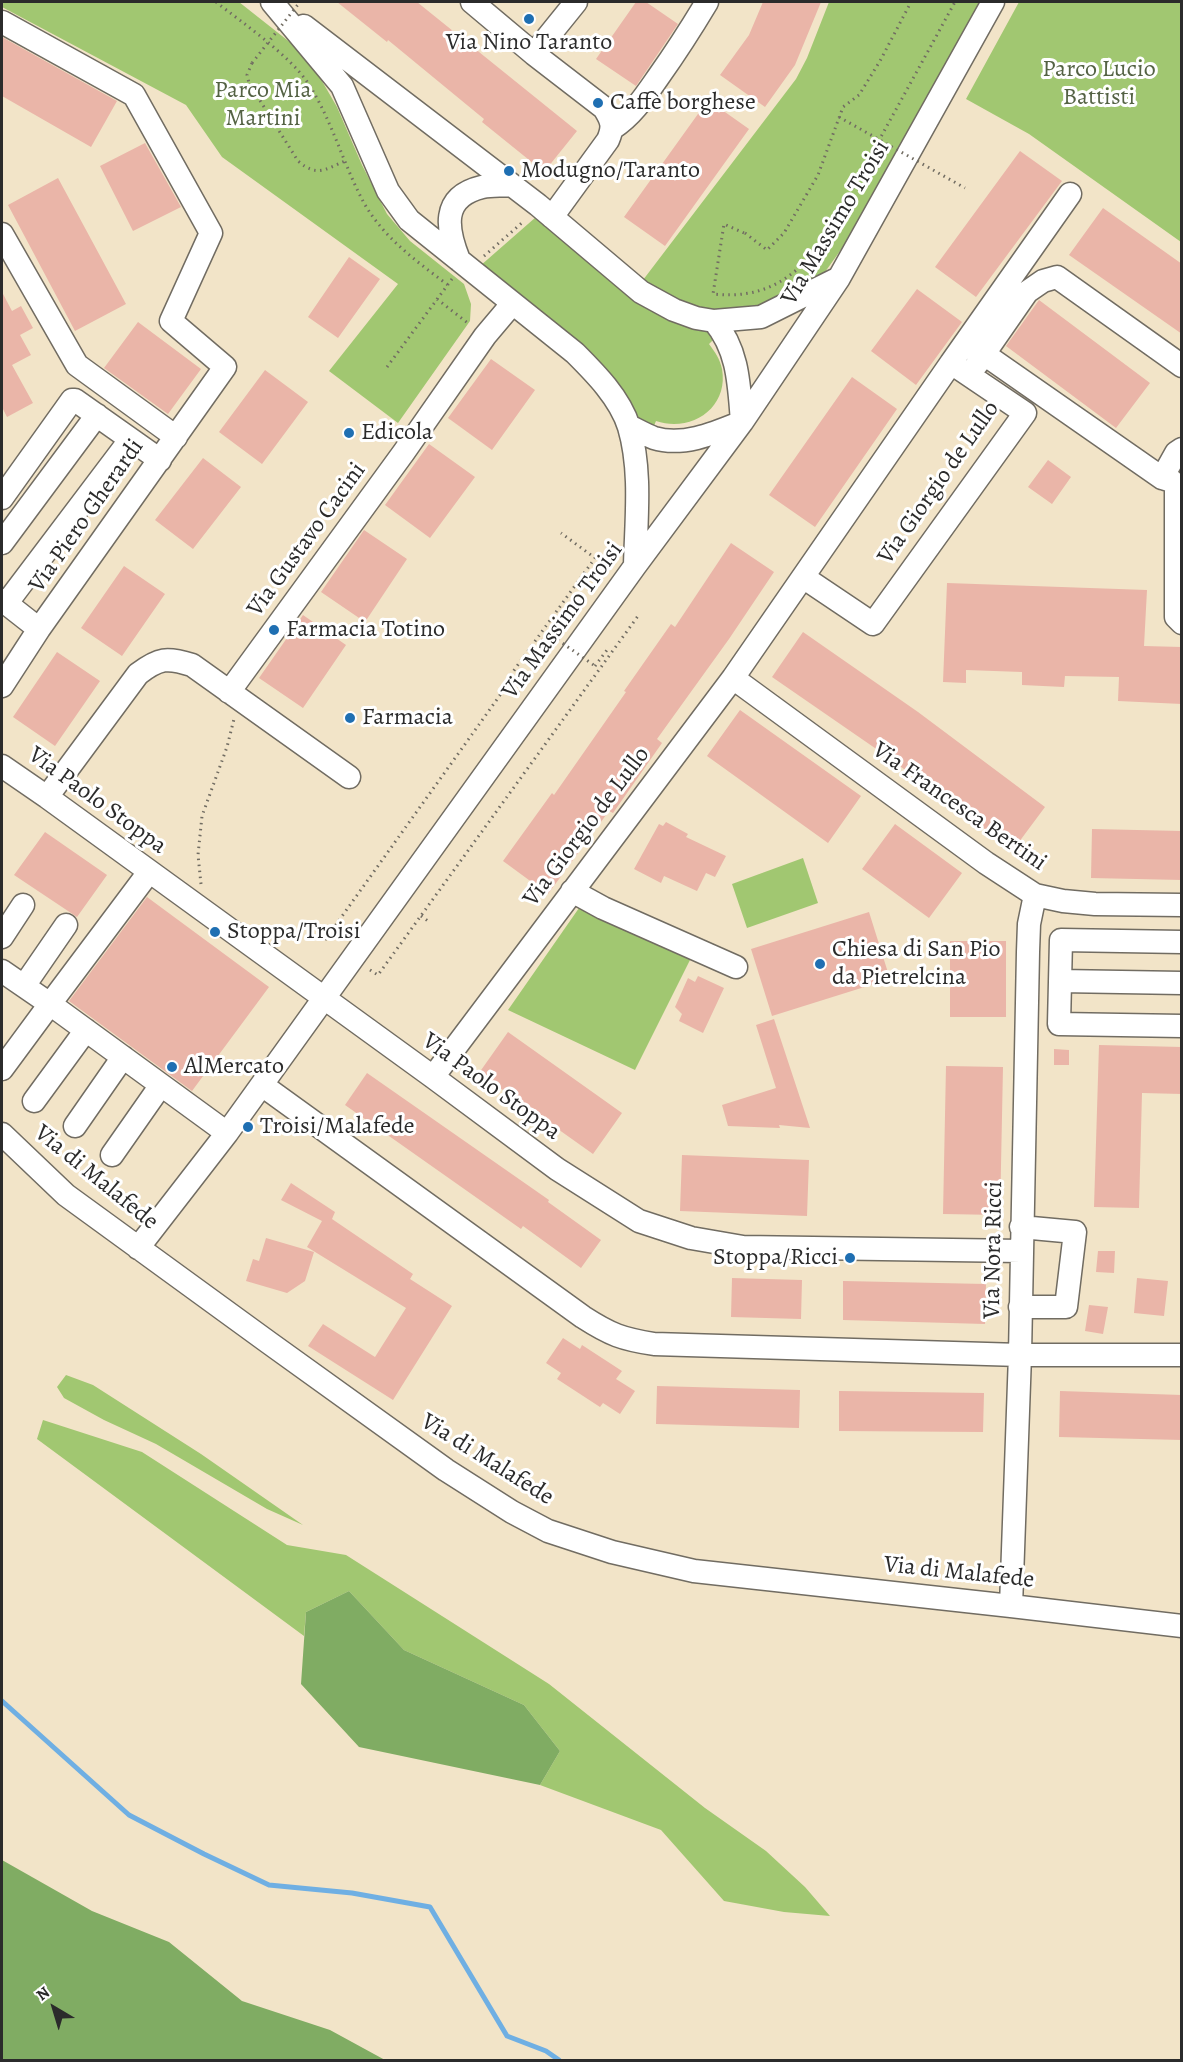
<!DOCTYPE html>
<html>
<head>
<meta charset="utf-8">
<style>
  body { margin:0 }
  #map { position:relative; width:1183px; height:2062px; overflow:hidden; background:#f2e4c8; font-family:Alegreya,serif }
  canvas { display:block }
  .frame { position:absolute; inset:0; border:3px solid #2b2b2b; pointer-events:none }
  .north { position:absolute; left:24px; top:1978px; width:60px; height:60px; -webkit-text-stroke:4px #fff; paint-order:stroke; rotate:322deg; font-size:16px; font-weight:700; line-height:24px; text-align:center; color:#2b2b2b }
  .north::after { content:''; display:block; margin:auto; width:21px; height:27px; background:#2b2b2b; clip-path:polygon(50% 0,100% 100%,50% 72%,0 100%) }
</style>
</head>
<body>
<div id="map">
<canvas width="1183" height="2062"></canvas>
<div class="frame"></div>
<div class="north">N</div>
</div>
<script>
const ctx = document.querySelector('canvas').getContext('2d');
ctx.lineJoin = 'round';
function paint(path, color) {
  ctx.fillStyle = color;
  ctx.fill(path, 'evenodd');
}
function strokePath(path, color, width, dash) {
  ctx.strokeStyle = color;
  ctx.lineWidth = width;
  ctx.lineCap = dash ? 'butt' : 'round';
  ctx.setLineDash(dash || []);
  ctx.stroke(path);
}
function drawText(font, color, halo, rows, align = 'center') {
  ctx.font = font + ' Alegreya,serif';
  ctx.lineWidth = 6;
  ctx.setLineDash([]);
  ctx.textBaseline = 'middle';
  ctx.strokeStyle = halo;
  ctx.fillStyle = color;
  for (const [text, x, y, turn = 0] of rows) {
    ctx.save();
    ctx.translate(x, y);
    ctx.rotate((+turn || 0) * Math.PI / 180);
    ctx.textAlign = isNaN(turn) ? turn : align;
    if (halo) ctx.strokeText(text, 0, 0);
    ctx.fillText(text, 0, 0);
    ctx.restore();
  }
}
const green = new Path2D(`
  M2,2H239L296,47L315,69L337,107L362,165L387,214L410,241L464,284L471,304L470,321L398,423L329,371L398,284L222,157L186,105L2,7Z
  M829,2H983L845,244L825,272L800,293L739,314L682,306L643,280L796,79L807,58Z
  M1019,2H1181V242L1029,134L966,99Z
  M536,217L704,329L715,338L709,344C715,352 720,359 722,369C729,408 691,433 656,421L653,428L637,419L480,266Z
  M803,858L818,903L747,928L732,884Z
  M579,908L693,954L635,1070L508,1010Z
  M66,1375L93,1385L201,1454L303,1525L267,1509L156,1444L104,1420L64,1398L57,1387Z
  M43,1420L142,1452L287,1545L346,1555L549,1684L705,1808L766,1851L805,1887L830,1916L784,1912L724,1901L661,1830L540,1785L560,1751L524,1705L404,1650L349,1591L306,1612L304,1636L37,1439Z`);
const forest = new Path2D(`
  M349,1591L404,1650L524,1705L560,1751L540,1785L359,1747L301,1684L306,1612Z
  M2,1860L92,1911L169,1942L242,2001L330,2030L385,2060H2Z`);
const stream = new Path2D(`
  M2,1701L129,1815L204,1854L269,1885L352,1893L430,1907L507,2036L546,2051L559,2060`);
const building = new Path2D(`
  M337,2H417L577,131L544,172L482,122L484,119L388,40L387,42Z
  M636,2H646L678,24L636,86L596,59Z
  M763,2H821L795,65L765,107L720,75L749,35Z
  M2,37L117,101L91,147L2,96Z
  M708,100L749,129L665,246L624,217Z
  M145,143L181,207L133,231L100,166Z
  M1020,151L1062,181L976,297L935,267Z
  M58,178L126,304L75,331L8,205Z
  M1103,208L1182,264V334L1069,255Z
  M349,257L380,279L338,338L308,317Z
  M917,289L962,322L916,385L871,351Z
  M2,292L12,311L21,306L33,328L20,335L31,355L12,365L33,403L7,417L2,407Z
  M1039,300L1150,383L1116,428L1006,346Z
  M138,322L201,369L168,414L104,368Z
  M491,359L535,390L492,450L448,418Z
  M265,370L308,402L262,464L219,432Z
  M852,377L897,409L815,527L769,495Z
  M429,444L475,477L430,538L385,505Z
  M203,458L241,487L193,549L155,520Z
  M1048,460L1071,477L1052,504L1028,487Z
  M364,530L407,559L365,622L321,592Z
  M731,543L774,572L729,639L657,739L662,743L613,813L609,811L548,894L503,861L552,793L554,795L626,692L624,691L671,624L675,627Z
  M124,566L165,594L122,656L81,628Z
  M947,583L1147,590L1144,646L1182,647V704L1118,701L1119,677L1065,676L1064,687L1022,685V672L966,670V683L943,682Z
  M303,615L346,645L303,708L259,678Z
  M803,632L918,712L1045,807L1013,850L885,755L772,677Z
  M57,652L100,681L55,746L13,717Z
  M740,710L861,796L828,843L707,756Z
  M666,822L688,834L686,837L726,856L715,877L706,873L697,891L664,876L661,883L634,869L659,824L663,826Z
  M895,824L962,873L929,918L862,869Z
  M1092,829L1182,831V880L1091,878Z
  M45,832L107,875L77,917L14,875Z
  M147,897L269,987L192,1091L69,1001Z
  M869,912L890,979L772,1016L751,949Z
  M950,941H1006V1017H950Z
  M698,976L724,988L703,1033L679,1021L682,1014L675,1007L688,978L695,982Z
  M774,1019L810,1128L779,1125L780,1128L728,1126L722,1105L776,1088L756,1025Z
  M508,1032L622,1113L593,1154L479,1073Z
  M1099,1045L1182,1047V1094L1142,1093L1139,1208L1094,1207Z
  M1054,1049L1069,1050V1065H1054Z
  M946,1066L1003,1067L1000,1215L943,1214Z
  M367,1073L549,1200L548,1202L601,1240L581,1268L523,1226L521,1229L345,1105Z
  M682,1155L809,1160L807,1216L680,1211Z
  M291,1183L335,1212L332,1219L413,1274L410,1279L452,1306L393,1400L308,1346L323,1324L375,1357L406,1308L307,1247L322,1221L281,1200Z
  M266,1238L314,1252L305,1281L287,1293L246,1281L253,1259L259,1261Z
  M1098,1251H1115L1114,1273L1096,1272Z
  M732,1278L802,1280L801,1319L731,1317Z
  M1137,1278L1168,1281L1164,1316L1134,1313Z
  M843,1281L986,1284L985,1324L843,1320Z
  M1089,1305L1108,1307L1103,1334L1085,1331Z
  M563,1338L580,1349L582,1345L622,1371L616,1379L635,1391L620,1414L603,1403L600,1407L557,1379L561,1373L546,1363Z
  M657,1386L800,1390L799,1428L656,1424Z
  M839,1391L984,1393L983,1432L839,1431Z
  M1060,1391L1182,1395V1440L1059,1437Z`);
const path = new Path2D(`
  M216,2C244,24 288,54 308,83C332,120 343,164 364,203C384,238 416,261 448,285
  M252,63L247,75L249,83L298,161C317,177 324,170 345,161
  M744,233L724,224L713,294C763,299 789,281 821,246L955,2
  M745,233L767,250L784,233L818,175L843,107L859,95L880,61L911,2
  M484,256L524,221
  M437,299L469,324
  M387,367L452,279
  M530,648L534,651L548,633
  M595,666L607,650L609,653
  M519,693L508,684L507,680L595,558L561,533
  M201,884L198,855L202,816L227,747L234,719
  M421,916L428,921
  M325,940L508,684
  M370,970L378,975L638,616`);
const minor = new Path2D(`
  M272,2L342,86L388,191L409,220L575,353C595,373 620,398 629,427C642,471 636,521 635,566
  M472,2L534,54L604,108C612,121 614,126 608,140L552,217
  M2,22L134,95L211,233L171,321L225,367L39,629L2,686
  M304,26L538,205L641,292L674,310L696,318L714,321L761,317L835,280
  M534,54L576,2
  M613,128C633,115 645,96 659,76C676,52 692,27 707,2
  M2,234L77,365L176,437
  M459,260C447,230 440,197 482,187C491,185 502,186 511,185
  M714,321C739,351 739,386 742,422
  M984,354L1162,478L1172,481L1176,486V617L1182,623
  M951,363L1070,194
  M977,364L1027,292L1043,281L1057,277L1182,366
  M629,426C637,430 646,435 654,438C683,447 715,433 742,422
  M1162,478L1176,453L1182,449
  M2,498L72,400H75L160,460
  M2,543L97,415
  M2,600L39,629
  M6,604L130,440
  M733,678L986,863L1035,895L1063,901L1095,904L1182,905
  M229,692L404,452L485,336L512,304
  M2,766L47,797L433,1077L557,1169L639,1221L691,1238L743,1247L1021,1251
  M47,797L138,674C159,658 167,657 192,665L349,777
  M149,872L50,1004L227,1133
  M572,891L603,908L736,967
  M2,937L23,905
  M1182,942L1061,940L1059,1024L1182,1026
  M2,971L50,1004L2,1069
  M1060,981L1182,983
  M24,986L66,925
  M433,1077L733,678L951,363L1025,413L873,624L803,577
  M262,1085L583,1317C611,1335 622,1339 654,1344L1020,1355H1182
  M34,1101L86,1030
  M75,1126L123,1057
  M2,1134L66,1195L268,1342L446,1470L512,1512L548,1531L612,1552L694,1571L1011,1606L1182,1626
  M112,1155L161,1085
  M138,1248L227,1133L635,566L742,422L839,278L993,2
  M1020,1307H1066L1075,1232L1021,1227
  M1011,1606L1020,1355L1028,952L1029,924L1035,895`);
const pathBridge = new Path2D(`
  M252,63L300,2
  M839,117L965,188
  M548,633L595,666`);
const markers = [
  [529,19,6,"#1f6fb2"],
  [598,103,6,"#1f6fb2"],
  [509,171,6,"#1f6fb2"],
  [349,433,6,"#1f6fb2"],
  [274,630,6,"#1f6fb2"],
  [350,718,6,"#1f6fb2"],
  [215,932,6,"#1f6fb2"],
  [820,964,6,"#1f6fb2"],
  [172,1067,6,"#1f6fb2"],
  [248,1127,6,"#1f6fb2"],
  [850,1258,6,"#1f6fb2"]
];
const poiNames = [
  ["Via Nino Taranto",529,43,"center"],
  ["Caffè borghese",610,103],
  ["Modugno/Taranto",521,171],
  ["Edicola",361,433],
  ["Farmacia Totino",286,630],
  ["Farmacia",362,718],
  ["Stoppa/Troisi",227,932],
  ["Chiesa di San Pio",832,950],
  ["da Pietrelcina",832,978],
  ["AlMercato",184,1067],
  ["Troisi/Malafede",260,1127],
  ["Stoppa/Ricci",838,1258,"right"]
];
const parkNames = [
  ["Parco Lucio",1099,70],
  ["Battisti",1099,98],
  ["Parco Mia",263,91],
  ["Martini",263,119]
];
const streetNames = [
  ["Via Massimo Troisi",836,223,-59],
  ["Via Giorgio de Lullo",939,483,-55],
  ["Via Piero Gherardi",87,516,-55],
  ["Via Gustavo Cacini",307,540,-54],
  ["Via Massimo Troisi",563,621,-54],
  ["Via Paolo Stoppa",97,801,36],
  ["Via Francesca Bertini",959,807,35],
  ["Via Giorgio de Lullo",587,827,-53],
  ["Via Paolo Stoppa",491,1087,36],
  ["Via di Malafede",96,1178,39],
  ["Via Nora Ricci",994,1250,-89],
  ["Via di Malafede",487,1460,32],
  ["Via di Malafede",959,1573,6]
];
paint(green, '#a1c771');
paint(forest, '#80ac63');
strokePath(stream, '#6fafe3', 5);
paint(building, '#eab5a8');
strokePath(minor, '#716c62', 25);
strokePath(path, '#716c62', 3, [1.5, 4.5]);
strokePath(minor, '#fff', 22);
strokePath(pathBridge, '#716c62', 3, [1.5, 4.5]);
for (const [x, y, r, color] of markers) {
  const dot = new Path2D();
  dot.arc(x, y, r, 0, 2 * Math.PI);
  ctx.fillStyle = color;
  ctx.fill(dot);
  strokePath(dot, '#fff', 2);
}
drawText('24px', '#2b2b2b', '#fff', poiNames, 'left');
drawText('24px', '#546244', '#fff', parkNames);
drawText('24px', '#2b2b2b', '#fff', streetNames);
</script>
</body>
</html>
